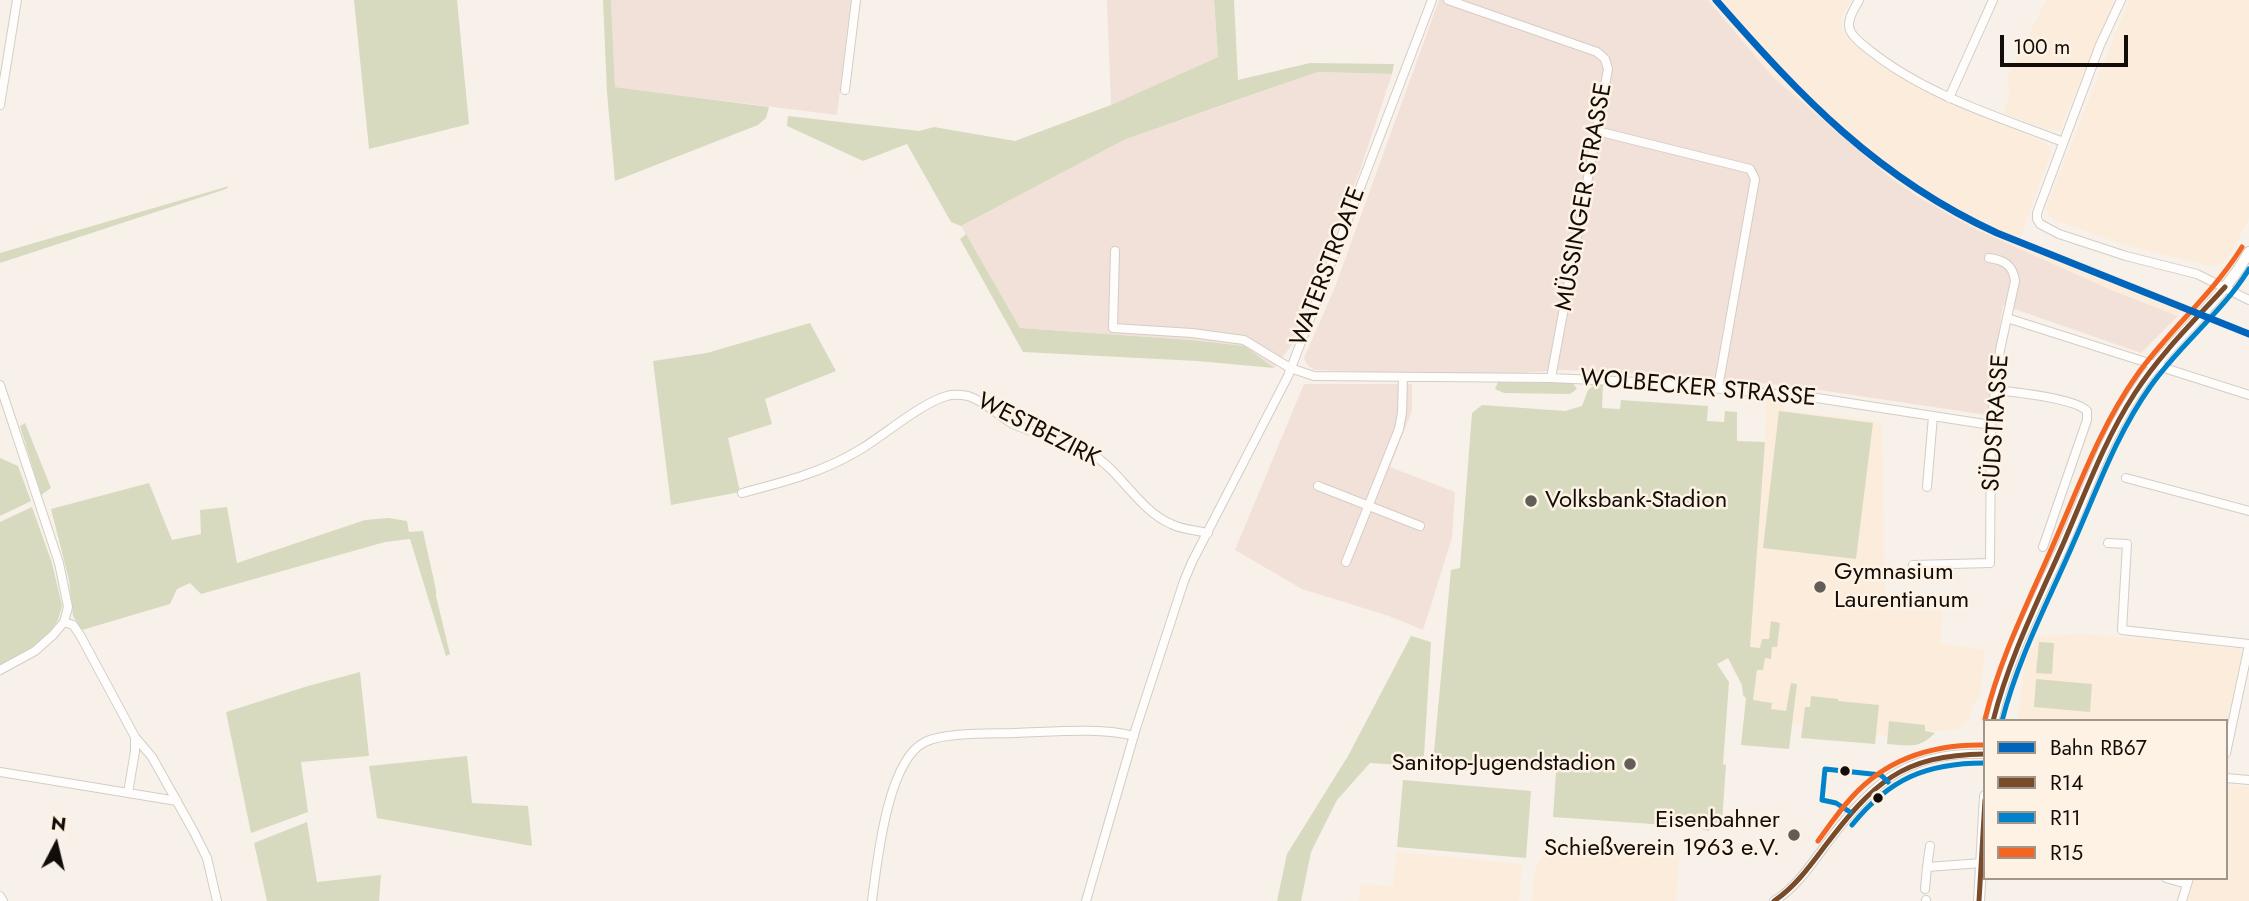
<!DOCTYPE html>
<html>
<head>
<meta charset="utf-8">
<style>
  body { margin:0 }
  #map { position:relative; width:2249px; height:901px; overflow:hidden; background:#f8f1ea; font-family:Jost,sans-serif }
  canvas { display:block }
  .legend { position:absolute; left:1983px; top:719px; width:245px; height:161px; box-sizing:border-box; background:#fef2e4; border:2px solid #a0968c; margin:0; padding:9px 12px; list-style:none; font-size:21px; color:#120d08 }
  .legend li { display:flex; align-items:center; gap:14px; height:35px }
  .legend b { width:35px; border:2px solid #a0968c }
  .north { position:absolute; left:21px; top:810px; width:70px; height:70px; -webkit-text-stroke:5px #fef2e4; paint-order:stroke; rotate:7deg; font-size:19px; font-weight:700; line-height:28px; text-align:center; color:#120d08 }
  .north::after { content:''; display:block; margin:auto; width:24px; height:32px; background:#120d08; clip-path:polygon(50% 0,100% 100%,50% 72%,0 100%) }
  .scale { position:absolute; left:2000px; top:35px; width:128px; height:32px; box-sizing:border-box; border:4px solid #120d08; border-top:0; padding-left:9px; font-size:21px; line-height:24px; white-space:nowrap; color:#120d08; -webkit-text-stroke:5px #fef2e4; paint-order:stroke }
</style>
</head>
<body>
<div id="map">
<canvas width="2249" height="901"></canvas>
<ul class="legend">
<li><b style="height:9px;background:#0065bd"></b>Bahn RB67</li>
<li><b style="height:9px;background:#7a4b2a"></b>R14</li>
<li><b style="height:9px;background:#0083ca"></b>R11</li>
<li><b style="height:9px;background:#f26522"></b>R15</li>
</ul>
<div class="north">N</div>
<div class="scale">100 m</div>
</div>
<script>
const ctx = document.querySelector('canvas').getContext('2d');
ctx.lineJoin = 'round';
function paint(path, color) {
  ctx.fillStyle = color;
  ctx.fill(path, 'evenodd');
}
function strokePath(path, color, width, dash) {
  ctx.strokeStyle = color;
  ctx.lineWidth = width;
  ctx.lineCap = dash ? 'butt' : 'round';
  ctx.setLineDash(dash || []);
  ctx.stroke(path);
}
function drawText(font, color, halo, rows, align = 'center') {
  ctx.font = font + ' Jost,sans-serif';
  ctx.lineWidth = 5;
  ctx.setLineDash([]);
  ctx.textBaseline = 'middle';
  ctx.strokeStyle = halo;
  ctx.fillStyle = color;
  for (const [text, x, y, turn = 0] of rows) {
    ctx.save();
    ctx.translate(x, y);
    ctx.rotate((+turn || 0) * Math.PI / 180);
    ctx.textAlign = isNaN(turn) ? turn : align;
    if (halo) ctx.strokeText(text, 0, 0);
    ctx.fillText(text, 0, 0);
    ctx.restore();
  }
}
const built = new Path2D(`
  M1708,0H1851L1841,18L1842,30L1853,43L1874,61L1948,103L2048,144L2051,152L2020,238L2174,299L2176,298L2186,304L2178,316L2109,289L1973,228L1918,197L1889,178L1772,76Z
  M2046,0H2115L2060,129L2052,131L2003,113L2009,97L2008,76Z
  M2129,0H2249V218L2230,255L2220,265L2210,266L2124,245L2057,221L2048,214L2046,208Z
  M1766,399L1784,400V410L1882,422L1885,610L1943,611L1940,643L1985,650L1980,695L1972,707L1969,719L1958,729L1888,736L1744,719L1746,698L1743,695L1742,685L1730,665L1749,653L1765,442Z
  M2077,634L2172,641L2240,649L2242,653L2226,727V721H2018L2025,662L2030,648H2034L2035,637Z
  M2226,785L2249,787V901H2188L2195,878H2226Z
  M1565,844L1679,853L1676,901H1532L1534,872L1546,848Z
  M1397,852L1522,864L1519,901H1359L1361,884L1393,886Z`);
const industrial = new Path2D(`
  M611,0H851L837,115L615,87Z
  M1107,0H1214L1218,57L1111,105Z
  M1439,0H1708L1772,76L1889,177L1918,197L1973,228L2109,289L2178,316L2141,353L2003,305L1987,415L1806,388L1705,377L1563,370L1478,376L1315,370L1308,366L1304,358L1335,287Z
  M1318,72L1392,74L1359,173L1315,287L1292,345L1274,368L1245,346L1192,340L1020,328L961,226L1124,140Z
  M1304,384H1412V411L1390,467L1455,492L1452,538L1423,630L1389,616L1302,589L1235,550Z`);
const green = new Path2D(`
  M354,0H457L469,124L369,149Z
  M603,0H611L615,87L769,107L766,118L758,125L615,181L607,93Z
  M1214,0H1234L1238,80L1310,63L1394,64L1392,74L1318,72L1234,101L1124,140L961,226L951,222L907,144L863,161L787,126L788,116L919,131L934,127L1015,141L1111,105L1218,57Z
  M229,186L226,189L0,263V253Z
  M966,234L1020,328L1192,340L1245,346L1274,368L1197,361L1023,352L960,239Z
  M810,323L836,371L765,399L772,424L728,438L740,492L671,505L653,361L707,353Z
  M1498,382L1573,383L1577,389L1570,394L1504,393L1495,389Z
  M1596,384H1603L1602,408L1620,409L1621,400L1708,406L1707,421L1724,422L1725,411L1737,412V441L1765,442L1750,647L1760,648L1762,639H1769L1771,621L1780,623L1777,647H1772L1771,659L1765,658L1763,670H1757L1753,700L1772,703L1771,709L1786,711L1791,683L1797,684L1789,749L1741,745L1746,698L1743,695L1742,685L1728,658L1717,664L1729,682L1723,764L1726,765L1722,822L1708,831L1694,827L1553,817L1556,772L1433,762L1451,570L1460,568L1472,413L1482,405L1565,411L1582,406L1588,390Z
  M1779,411L1873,423L1856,559L1763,548Z
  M25,423L51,488L41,495L20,426Z
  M0,458L18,466L31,501L0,516Z
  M149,483L172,540L201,534L200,510L227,507L237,563L365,520L388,518L407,521L409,532L423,531L436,590V596L450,654L446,656L410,539L385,542L201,594L190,583L177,589L170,604L82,630L73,616L69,580L51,509Z
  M32,507L52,563L62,606L58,620L50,632L33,647L0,665V522Z
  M1411,636L1431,642L1424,756L1398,765L1370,763L1337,800L1311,852L1301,901H1277L1287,854L1348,756Z
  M2039,642L2054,643L2052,674L2036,673Z
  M360,672L369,756L301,762L308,812L251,833L226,712L308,686Z
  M2036,679L2092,684L2090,712L2034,707Z
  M1811,696L1838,699V701L1879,705L1875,744L1801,738L1805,707H1810Z
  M1889,721L1925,725V731L1935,733C1918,750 1909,745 1887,744Z
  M467,756L472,803L528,806L532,846L377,818L369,766Z
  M1403,780L1531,791L1526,858L1397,847Z
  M307,822L317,882L381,875L379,901H267L254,843Z`);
const minor = new Path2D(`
  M1448,0L1597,52L1605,59L1608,69L1551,378
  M1859,0C1855,8 1846,20 1850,30C1853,38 1862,44 1868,49C1925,95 1996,116 2063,142
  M2121,0L2100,45L2037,213V219L2040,224L2059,234L2126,256L2197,274L2249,300
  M845,90L856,0
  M1949,98L1993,0
  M0,105L17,0
  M1597,131L1750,169L1755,179L1718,388
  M1115,251L1113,328L1192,333L1244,340L1290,368L1314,376L1551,378L1659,383L1817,398L1991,425
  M2007,318L2249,395
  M0,385L59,563L68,607L64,622L53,635L35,651L0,670
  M1995,390C2014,392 2075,398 2087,411V420L2043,547
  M2126,478L2249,511
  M1318,486L1420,526
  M1927,487L1933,416
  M742,493C784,482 824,472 861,449C884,435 923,402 947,396C953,394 962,395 968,396C985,401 998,416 1013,424C1039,436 1068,439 1092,454C1122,473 1139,510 1171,524C1183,530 1196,530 1208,533
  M2108,543L2127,544L2122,630L2249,644
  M1346,562L1399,429L1402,413L1403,377
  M1913,565L1990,563L1991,425L2000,350L2015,281C2013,265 2004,260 1989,258
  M64,622L73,625L80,635L135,737L152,757L194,832L207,858L217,901
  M2226,753L2249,645
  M0,772L177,801
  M2226,778L2249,780
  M128,793L135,751V737
  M1927,867L1930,846
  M2166,878L2187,884
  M1925,889L1927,867L1982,863
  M0,896L3,901
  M872,901C877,863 887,760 925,742C946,732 992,734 1016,733C1051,732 1101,727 1134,736
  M1086,901L1136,728L1184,581L1192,562L1288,376L1432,0
  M1774,901C1794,889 1808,869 1822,850C1867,789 1903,750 1985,754
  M1926,901V900
  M2182,901L2189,878`);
const tertiary = new Path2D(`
  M1993,721C2007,658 2038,601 2064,543C2090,484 2106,433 2144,380C2176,335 2222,301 2249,252
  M1979,901L1985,796`);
const bus1 = new Path2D(`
  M1993,721C2009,658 2038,601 2064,542C2086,491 2105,439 2135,393C2160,354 2194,321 2225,287
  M1774,901C1795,887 1810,866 1825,846C1873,783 1902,755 1985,754
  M1979,901L1985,800`);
const bus2 = new Path2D(`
  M2002,721C2018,658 2048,602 2073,544C2097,490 2116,435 2150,387C2180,344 2222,313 2249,269
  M1850,812L1836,803L1822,800L1825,769L1881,775L1888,782
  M1852,825C1889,779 1926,763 1985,763`);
const bus3 = new Path2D(`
  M1985,719C2001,654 2031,597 2057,536C2081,481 2102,424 2137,375C2169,330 2212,295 2242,247
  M1818,841C1829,826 1839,811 1852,797C1887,758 1933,744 1985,745`);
const rail1 = new Path2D(`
  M1716,0C1801,97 1877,178 1997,233L2249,334`);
const markers = [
  [1531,501,7,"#625d57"],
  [1820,587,7,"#625d57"],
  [1630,764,7,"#625d57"],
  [1845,771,6,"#120d08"],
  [1878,798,6,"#120d08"],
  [1794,835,7,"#625d57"]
];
const streetNames = [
  ["MÜSSINGER STRASSE",1585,197,-80],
  ["WATERSTROATE",1329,267,-69],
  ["WOLBECKER STRASSE",1698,389,5],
  ["SÜDSTRASSE",1997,423,-86],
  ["WESTBEZIRK",1038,431,27]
];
const poiNames = [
  ["Volksbank-Stadion",1545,501],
  ["Gymnasium",1834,573],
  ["Laurentianum",1834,601],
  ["Sanitop-Jugendstadion",1616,764,"right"],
  ["Eisenbahner",1780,821,"right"],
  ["Schießverein 1963 e.V.",1780,849,"right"]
];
paint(built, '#fbecdc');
paint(industrial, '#f2e1d9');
paint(green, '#d8dabf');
strokePath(minor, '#d2cdc6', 10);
strokePath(tertiary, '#d2cdc6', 12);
strokePath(minor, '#fefdfc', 8);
strokePath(tertiary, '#fefdfc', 10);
strokePath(bus1, '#7a4b2a', 5);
strokePath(bus2, '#0083ca', 5);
strokePath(bus3, '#f26522', 5);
strokePath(rail1, '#0065bd', 7);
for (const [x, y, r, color] of markers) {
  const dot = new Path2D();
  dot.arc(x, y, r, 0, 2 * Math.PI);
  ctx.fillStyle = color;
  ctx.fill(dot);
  strokePath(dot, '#fef2e4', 2.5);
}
drawText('24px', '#120d08', '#fef2e4', streetNames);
drawText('24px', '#120d08', '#fef2e4', poiNames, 'left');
</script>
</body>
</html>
